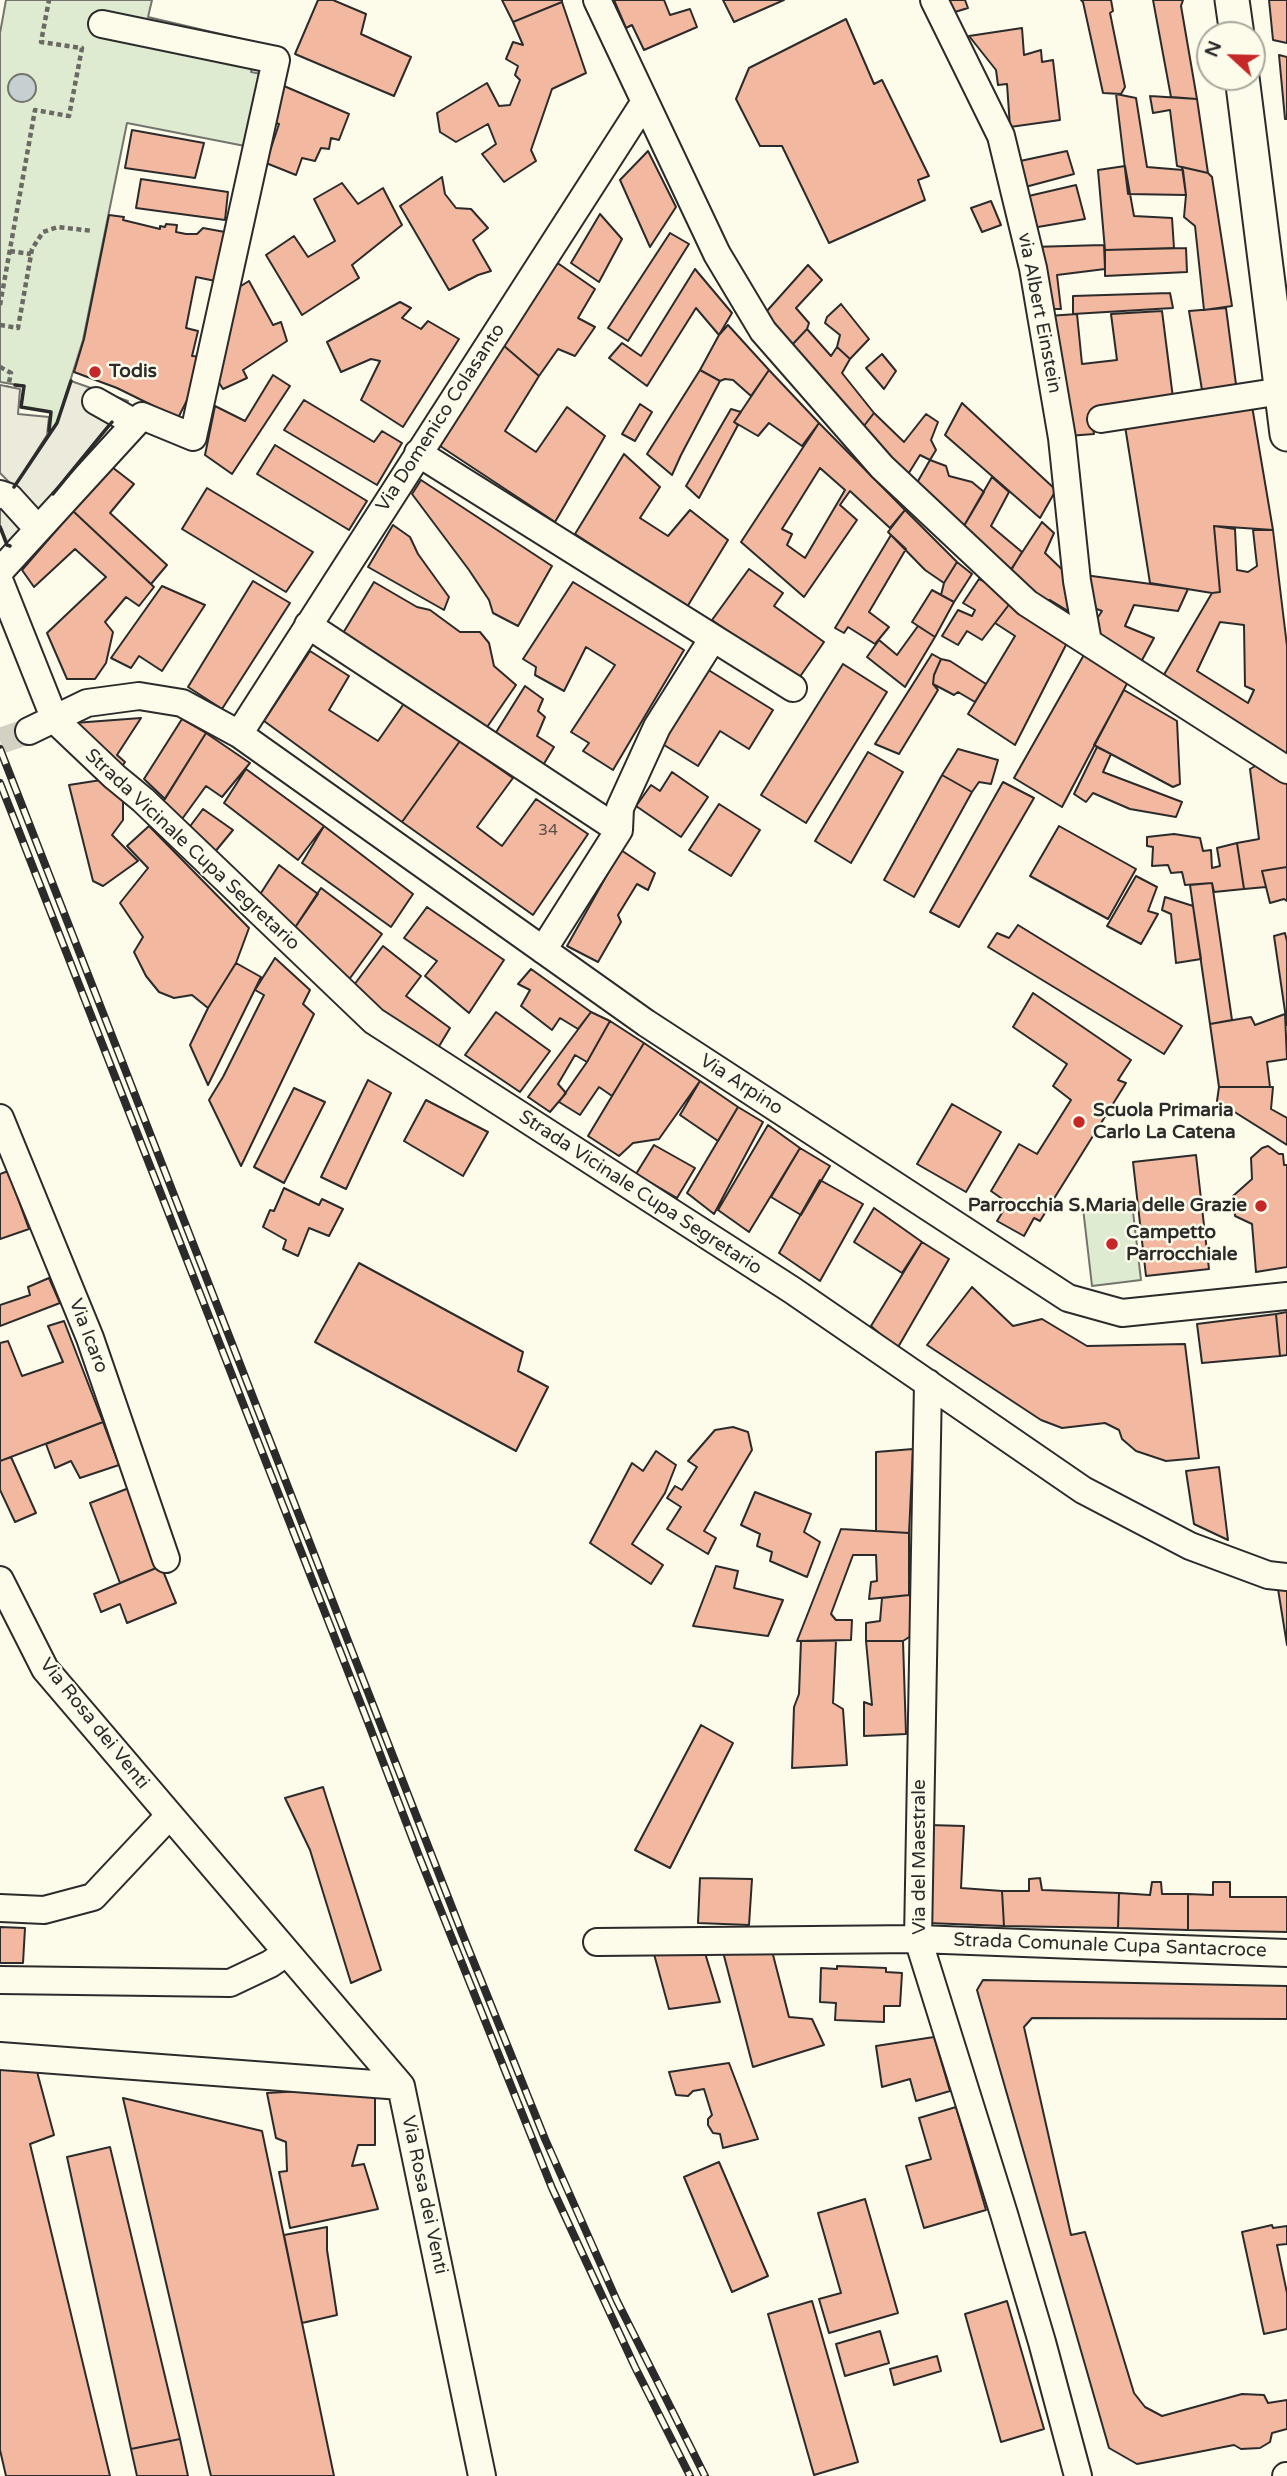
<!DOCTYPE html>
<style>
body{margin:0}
#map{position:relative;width:1287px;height:2476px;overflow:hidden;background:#fdfbea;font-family:"Varela Round",sans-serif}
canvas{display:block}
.north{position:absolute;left:1196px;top:21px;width:70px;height:70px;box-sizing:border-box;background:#fdfbea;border:2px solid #a9a89e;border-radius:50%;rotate:292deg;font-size:19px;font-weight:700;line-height:28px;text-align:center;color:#2b2b2b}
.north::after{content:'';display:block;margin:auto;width:24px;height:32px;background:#c62828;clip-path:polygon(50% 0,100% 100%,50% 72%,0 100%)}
</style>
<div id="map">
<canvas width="1287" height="2476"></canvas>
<div class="north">N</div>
</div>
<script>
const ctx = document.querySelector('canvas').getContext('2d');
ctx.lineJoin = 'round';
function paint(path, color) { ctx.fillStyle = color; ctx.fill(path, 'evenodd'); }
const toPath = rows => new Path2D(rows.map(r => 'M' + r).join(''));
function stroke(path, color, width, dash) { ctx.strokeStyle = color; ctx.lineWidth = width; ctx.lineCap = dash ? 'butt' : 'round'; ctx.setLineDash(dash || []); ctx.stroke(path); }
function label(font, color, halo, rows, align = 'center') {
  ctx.font = font + ' "Varela Round",sans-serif'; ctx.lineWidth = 5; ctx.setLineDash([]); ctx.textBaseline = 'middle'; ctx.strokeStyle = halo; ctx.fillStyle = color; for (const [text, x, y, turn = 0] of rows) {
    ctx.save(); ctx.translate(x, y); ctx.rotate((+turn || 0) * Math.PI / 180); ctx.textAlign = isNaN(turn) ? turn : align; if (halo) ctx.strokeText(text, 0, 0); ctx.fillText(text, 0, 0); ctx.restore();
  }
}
const green = toPath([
 [6,0,152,0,148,17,259,43,251,72,261,74,245,146,127,123,83,340,57,423,49,435,51,412,21,407,24,386,0,382,0,33,6,0],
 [1132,1203,1141,1280,1092,1286,1083,1208,1132,1203]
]);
paint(green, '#deebd1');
stroke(green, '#74746e', 2);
const parking = toPath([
 [71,381,128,401,9,547,0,525,0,509,14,487,0,473,0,385,20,389,18,414,49,417,47,435,26,468,57,423,71,381]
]);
paint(parking, '#eceadb');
stroke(parking, '#74746e', 2);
const water = toPath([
 '8 88a14 14 0 1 1 28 0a14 14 0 1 1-28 0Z'
]);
paint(water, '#c7d0d0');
stroke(water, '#74746e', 2);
const building = toPath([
 [318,0,333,0,366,14,361,34,411,57,394,96,295,54,318,0],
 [502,0,562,0,562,2,513,22,502,0],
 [614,0,664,0,670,15,690,9,697,27,644,50,632,25,626,28,614,0],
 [723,0,784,0,734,22,723,0],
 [938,0,965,0,968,8,945,15,938,0],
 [1081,0,1111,0,1113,11,1110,13,1125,87,1121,94,1103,93,1083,2,1081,0],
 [1153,0,1183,0,1181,6,1197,99,1171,97,1153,0],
 [1269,0,1287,0,1287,43,1273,40,1269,0],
 [562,2,586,73,552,89,531,150,536,161,504,182,482,154,496,144,488,124,456,142,440,132,437,113,487,83,499,106,510,105,520,80,515,75,518,66,506,59,513,42,523,45,513,22,562,2],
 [846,19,874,84,882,80,929,176,918,180,925,200,829,243,782,146,760,146,736,99,749,68,846,19],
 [1022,28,1024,55,1041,50,1042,62,1053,60,1060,120,1010,127,1007,84,998,85,996,70,969,36,1022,28],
 [1279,55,1287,57,1287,119,1285,119,1279,55],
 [284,86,349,114,339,140,331,138,329,149,321,148,315,161,302,158,296,175,266,163,279,124,268,120,284,86],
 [1116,94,1136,98,1147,167,1183,170,1186,195,1128,194,1116,94],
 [1150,96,1197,99,1208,173,1177,166,1170,110,1153,113,1150,96],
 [132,130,204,143,195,178,125,168,132,130],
 [648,151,676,207,650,247,620,180,648,151],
 [1067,151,1074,174,1014,190,1006,164,1067,151],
 [1125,166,1134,216,1172,218,1174,248,1105,250,1098,170,1125,166],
 [1182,167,1208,173,1212,177,1232,306,1204,310,1195,226,1184,217,1186,195,1182,167],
 [442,177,445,194,456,208,471,209,488,228,473,240,491,271,478,275,449,290,400,206,442,177],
 [141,179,228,192,225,220,136,208,141,179],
 [342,183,358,204,383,188,402,225,352,265,359,278,302,315,266,255,294,236,308,257,335,241,314,199,342,183],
 [1076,185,1085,219,1026,229,1020,198,1076,185],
 [991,201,1001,225,982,232,971,208,991,201],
 [600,214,622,239,599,282,571,263,600,214],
 [109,215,124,217,123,220,160,229,160,226,165,227,166,224,177,225,176,232,186,234,197,234,203,228,225,232,225,283,196,277,186,328,198,331,192,356,209,357,178,418,117,388,74,372,84,339,109,215],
 [670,233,689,244,628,341,608,328,670,233],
 [1104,245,1105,269,1057,275,1061,309,1038,309,1031,247,1104,245],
 [1186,248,1187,272,1105,276,1105,250,1186,248],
 [553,263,559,264,595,289,578,318,595,327,575,356,558,349,539,376,503,345,553,263],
 [808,265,822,280,796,308,809,323,807,329,791,346,766,312,808,265],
 [695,269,732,313,719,335,696,308,647,386,609,358,622,343,641,356,695,269],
 [249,281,273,325,281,322,287,341,243,370,247,378,223,389,212,372,221,340,231,329,226,320,231,292,249,281],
 [1170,293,1173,308,1073,314,1073,296,1170,293],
 [400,302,411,308,402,318,421,329,428,321,459,339,403,427,361,400,380,361,371,359,341,372,327,342,400,302],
 [841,304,869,339,850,359,837,347,840,335,825,323,827,317,841,304],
 [1226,308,1237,392,1203,396,1189,311,1226,308],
 [1162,311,1173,398,1090,412,1094,434,1068,436,1048,316,1077,314,1082,364,1117,360,1111,314,1162,311],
 [728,325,769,370,751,396,733,380,725,379,720,381,700,370,719,335,728,325],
 [807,329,831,356,837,347,850,359,842,373,874,413,860,431,791,346,807,329],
 [503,345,539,376,505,431,536,452,567,407,605,436,555,522,440,446,503,345],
 [882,354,896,371,884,389,866,368,882,354],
 [700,370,720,381,681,455,672,475,647,454,700,370],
 [769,370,819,423,802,446,769,423,758,436,734,422,769,370],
 [273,375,290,386,232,474,205,455,215,406,245,421,273,375],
 [304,400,374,442,382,431,402,443,377,485,284,430,304,400],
 [962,403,1056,490,1040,518,945,435,962,403],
 [640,404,652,412,635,441,622,434,640,404],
 [1252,406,1273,530,1214,526,1220,592,1212,593,1150,583,1125,426,1252,406],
 [731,409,741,412,734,422,738,425,699,498,686,486,731,409],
 [874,413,904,442,926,414,938,422,931,440,936,450,930,460,920,455,907,476,860,431,874,413],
 [819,423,905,510,890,528,850,491,840,505,857,520,804,597,741,542,819,423],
 [820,468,845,490,805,558,787,545,792,534,782,529,820,468],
 [275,445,367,501,349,530,257,474,275,445],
 [624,454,660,487,640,518,668,536,690,510,728,540,687,607,575,534,624,454],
 [930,460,946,466,949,476,972,482,984,492,961,531,914,488,930,460],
 [112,467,134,484,110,513,167,565,151,584,73,511,112,467],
 [992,477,1009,492,991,526,1022,552,1010,572,961,531,992,477],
 [421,480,552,566,518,626,493,613,489,600,469,570,412,494,421,480],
 [207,488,313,552,286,592,182,529,207,488],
 [905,510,957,562,944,583,925,570,888,532,905,510],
 [73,511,154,587,139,606,126,597,105,622,113,632,106,663,95,679,67,679,47,633,106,577,75,549,34,587,22,570,73,511],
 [1042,522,1054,533,1045,553,1072,579,1073,614,1050,600,1045,600,1008,574,1042,522],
 [393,525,410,537,418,554,449,597,444,610,368,567,393,525],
 [1214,526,1235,529,1237,570,1248,572,1257,566,1253,530,1273,530,1287,646,1287,757,1162,678,1212,593,1220,592,1214,526],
 [1220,622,1244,625,1245,686,1254,690,1248,703,1197,671,1220,622],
 [891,535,906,549,869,612,889,627,875,644,848,627,844,633,835,628,891,535],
 [957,562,972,574,954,602,941,595,944,583,957,562],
 [749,569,783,593,774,606,824,642,797,681,712,620,749,569],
 [1077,574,1188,589,1178,611,1134,605,1125,626,1154,638,1141,662,1087,634,1102,611,1078,602,1077,574],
 [979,579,993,585,1011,602,982,640,967,631,958,645,942,636,958,610,972,616,975,610,963,603,979,579],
 [253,581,290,603,222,709,188,687,253,581],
 [374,582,417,607,430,610,460,632,480,632,489,643,494,666,516,685,483,733,337,643,374,582],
 [573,582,684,650,613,770,583,751,589,743,571,732,615,665,586,647,564,691,535,675,536,667,523,659,573,582],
 [162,586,205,605,162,671,139,656,131,668,111,658,162,586],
 [932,590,954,602,935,637,912,622,932,590],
 [1011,602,1069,639,1015,745,968,714,1015,636,995,623,1011,602],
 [918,626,935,637,905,687,867,657,879,640,897,655,918,626],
 [310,651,349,676,329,710,378,741,405,702,460,741,402,822,264,721,310,651],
 [1085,653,1130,678,1062,807,1014,778,1085,653],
 [932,654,941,659,934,675,933,684,938,690,899,754,875,744,932,654],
 [941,659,950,661,986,684,975,702,958,692,954,695,933,684,934,675,941,659],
 [843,664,887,692,806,823,761,795,843,664],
 [702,666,773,710,749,749,720,731,698,766,656,740,702,666],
 [525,686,543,699,538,711,545,717,537,736,554,747,542,767,495,734,525,686],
 [1124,690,1177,721,1180,784,1173,787,1094,745,1124,690],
 [141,718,117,755,125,762,115,777,74,723,141,718],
 [182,719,206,733,165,799,144,779,182,719],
 [206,733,250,763,222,797,206,786,177,826,159,808,206,733],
 [460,741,513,778,477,827,502,846,536,799,588,834,533,915,402,822,460,741],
 [1097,747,1111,754,1103,772,1182,802,1176,817,1130,809,1093,793,1086,802,1074,794,1097,747],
 [958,749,998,760,991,784,979,782,972,792,942,775,958,749],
 [868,752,903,772,851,863,815,841,868,752],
 [1257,765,1287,783,1287,867,1262,871,1266,887,1244,889,1237,843,1259,839,1250,769,1257,765],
 [246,769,324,826,298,860,224,803,246,769],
 [672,772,708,797,681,837,636,806,651,785,660,791,672,772],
 [942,775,972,792,914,897,884,880,942,775],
 [101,780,123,796,123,820,112,835,138,861,103,886,93,881,69,785,101,780],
 [1003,782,1034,798,959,927,930,912,1003,782],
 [719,804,760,830,731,876,689,850,719,804],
 [203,809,233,830,214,853,188,829,203,809],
 [149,826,249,928,236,963,208,1008,192,995,174,998,159,992,146,976,134,952,143,937,120,903,148,868,127,846,149,826],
 [324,826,413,894,391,927,302,863,324,826],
 [1059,826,1136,869,1108,919,1030,876,1059,826],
 [1174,834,1200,838,1203,851,1211,850,1212,868,1220,866,1217,848,1237,843,1244,889,1214,892,1212,883,1185,885,1182,872,1171,873,1168,865,1152,866,1153,847,1147,846,1147,837,1174,834],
 [621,850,655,873,648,890,637,884,618,915,621,922,598,962,567,946,621,850],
 [279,865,318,894,294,929,259,896,279,865],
 [1287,867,1287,901,1284,899,1270,903,1262,871,1287,867],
 [1136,876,1157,887,1148,911,1158,914,1141,944,1107,926,1136,876],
 [1212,883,1232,1020,1210,1024,1190,885,1212,883],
 [321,888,382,934,348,981,294,929,321,888],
 [1165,897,1193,906,1201,959,1176,963,1171,914,1162,910,1165,897],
 [427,907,504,960,469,1013,425,976,437,961,404,938,427,907],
 [1018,925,1182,1026,1164,1054,988,947,997,933,1009,938,1018,925],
 [1285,933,1287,941,1287,1025,1274,936,1285,933],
 [383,946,421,976,406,996,450,1028,438,1048,376,1008,354,985,383,946],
 [275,958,310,990,303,1004,314,1014,241,1166,209,1100,223,1077,264,995,255,990,275,958],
 [236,963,261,977,208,1085,190,1045,208,1008,236,963],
 [531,969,591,1012,578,1029,560,1018,552,1030,521,1006,530,990,518,984,531,969],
 [1033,993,1131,1060,1118,1080,1126,1083,1040,1221,1034,1218,1024,1236,997,1221,1008,1203,991,1191,1019,1144,1037,1154,1071,1100,1053,1086,1067,1064,1013,1027,1033,993],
 [496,1012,550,1051,520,1092,465,1055,496,1012],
 [591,1012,610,1021,587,1062,575,1055,558,1084,566,1093,550,1112,528,1097,591,1012],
 [1285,1014,1287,1059,1267,1062,1270,1087,1219,1087,1210,1024,1251,1017,1255,1025,1285,1014],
 [610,1021,644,1043,612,1096,599,1087,580,1115,559,1102,587,1062,610,1021],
 [644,1043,700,1081,659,1139,633,1143,619,1156,588,1136,644,1043],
 [368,1080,391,1093,346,1189,321,1177,368,1080],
 [700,1081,738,1107,718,1141,680,1115,700,1081],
 [1219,1087,1273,1087,1271,1109,1287,1118,1287,1145,1217,1101,1219,1087],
 [294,1088,325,1102,284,1183,254,1167,294,1088],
 [426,1100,488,1132,463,1176,404,1141,426,1100],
 [952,1104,1001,1132,966,1192,917,1164,952,1104],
 [738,1107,763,1122,714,1214,687,1193,738,1107],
 [768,1125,800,1148,749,1232,718,1210,768,1125],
 [654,1145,695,1168,677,1198,636,1174,654,1145],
 [1268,1146,1279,1154,1283,1154,1284,1165,1287,1165,1287,1267,1256,1272,1252,1224,1235,1216,1233,1196,1252,1179,1251,1158,1262,1148,1268,1146],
 [800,1148,830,1166,801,1215,771,1197,800,1148],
 [1196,1155,1209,1269,1146,1276,1133,1162,1196,1155],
 [8,1171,29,1229,0,1239,0,1174,8,1171],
 [820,1180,863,1204,820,1281,779,1253,820,1180],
 [284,1188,319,1205,322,1199,343,1209,329,1236,309,1228,298,1256,283,1249,286,1240,263,1227,270,1210,274,1211,284,1188],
 [874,1208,922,1242,902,1273,854,1242,874,1208],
 [922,1242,949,1259,897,1349,871,1326,922,1242],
 [359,1263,523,1352,518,1371,548,1387,516,1451,315,1342,359,1263],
 [49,1278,60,1303,0,1326,0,1305,30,1295,28,1287,49,1278],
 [972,1287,1013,1326,1042,1319,1087,1346,1185,1344,1199,1458,1166,1461,1136,1451,1122,1439,1119,1430,1105,1423,1062,1428,1041,1420,927,1345,972,1287],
 [1287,1312,1287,1355,1280,1356,1276,1314,1287,1312],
 [1276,1314,1280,1356,1202,1363,1197,1324,1276,1314],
 [64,1321,103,1422,0,1461,0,1343,8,1341,22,1376,63,1362,48,1326,64,1321],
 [103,1422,119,1465,80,1478,71,1461,55,1468,46,1444,103,1422],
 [733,1427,748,1432,752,1450,704,1531,716,1538,708,1554,667,1529,681,1507,667,1498,675,1486,682,1490,697,1467,688,1461,715,1430,733,1427],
 [913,1449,909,1533,876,1531,876,1452,913,1449],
 [656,1451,676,1465,665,1493,632,1544,663,1565,651,1584,590,1543,632,1463,643,1471,656,1451],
 [11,1457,36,1513,15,1522,0,1490,0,1461,11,1457],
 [1219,1467,1228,1540,1194,1524,1186,1471,1219,1467],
 [129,1488,161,1566,120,1583,90,1503,129,1488],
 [755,1492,811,1514,804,1532,820,1542,807,1577,770,1561,772,1552,757,1546,760,1534,741,1525,755,1492],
 [841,1529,909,1533,909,1595,869,1599,871,1582,877,1581,876,1555,853,1555,831,1614,836,1620,852,1620,851,1640,797,1641,841,1529],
 [161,1566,176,1603,127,1623,120,1604,101,1612,94,1594,161,1566],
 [716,1566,738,1571,734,1588,783,1600,768,1636,693,1626,716,1566],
 [1278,1589,1287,1589,1287,1645,1278,1589],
 [909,1595,915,1601,914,1634,903,1641,866,1641,866,1623,880,1621,882,1598,909,1595],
 [801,1641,836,1641,833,1703,843,1709,847,1765,792,1768,794,1707,799,1694,801,1641],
 [866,1641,903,1641,906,1734,864,1736,864,1702,872,1705,866,1641],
 [701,1725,733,1743,670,1868,635,1850,701,1725],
 [323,1787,381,1970,351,1983,310,1850,285,1798,323,1787],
 [929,1825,964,1826,961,1888,1002,1891,1004,1926,928,1923,929,1825],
 [700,1878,752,1879,749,1925,698,1923,700,1878],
 [1040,1878,1042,1890,1119,1893,1118,1928,1004,1926,1002,1891,1029,1891,1029,1879,1040,1878],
 [1152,1882,1161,1882,1162,1894,1188,1894,1188,1930,1118,1928,1119,1893,1150,1895,1152,1882],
 [1213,1882,1230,1882,1230,1897,1287,1897,1287,1932,1188,1930,1188,1894,1213,1895,1213,1882],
 [0,1927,25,1928,23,1963,0,1963,0,1927],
 [771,1947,789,2017,812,2019,824,2045,753,2067,723,1952,771,1947],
 [705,1953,720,2002,669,2009,654,1954,705,1953],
 [837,1966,886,1968,886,1972,902,1973,900,2006,884,2006,884,2022,835,2020,836,2003,820,2002,821,1968,837,1969,837,1966],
 [983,1980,1287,1986,1287,2019,1032,2018,1024,2027,1071,2235,1085,2232,1134,2393,1145,2407,1162,2416,1242,2394,1264,2395,1268,2403,1287,2400,1287,2429,1272,2433,1270,2442,1260,2448,1241,2449,1234,2445,1137,2464,1109,2448,977,1990,983,1980],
 [934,2037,950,2091,916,2101,910,2079,882,2087,876,2046,934,2037],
 [729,2063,758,2139,723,2148,720,2134,713,2133,708,2125,708,2119,712,2115,704,2089,693,2091,688,2096,676,2095,669,2072,729,2063],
 [0,2067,36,2068,54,2135,30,2144,110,2476,6,2476,0,2450,0,2067],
 [302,2091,375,2097,375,2145,358,2145,352,2166,364,2164,378,2209,290,2228,279,2172,287,2171,286,2142,276,2138,267,2093,302,2091],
 [123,2098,262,2131,334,2476,211,2476,123,2098],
 [956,2107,986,2210,924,2228,906,2166,931,2159,919,2118,956,2107],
 [110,2147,180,2439,131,2449,67,2157,110,2147],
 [719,2162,768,2276,732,2292,684,2177,719,2162],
 [865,2199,898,2313,829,2333,819,2299,841,2293,818,2213,865,2199],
 [1272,2225,1273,2228,1287,2226,1287,2244,1277,2245,1287,2293,1287,2329,1264,2334,1242,2232,1272,2225],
 [327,2227,327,2250,337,2315,302,2323,284,2235,327,2227],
 [812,2301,858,2462,814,2475,768,2314,812,2301],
 [1007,2301,1044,2429,1001,2442,965,2314,1007,2301],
 [880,2331,889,2363,845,2376,836,2344,880,2331],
 [937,2356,941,2371,894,2385,890,2369,937,2356],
 [180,2439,188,2476,137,2476,131,2449,180,2439]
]);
paint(building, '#f2b8a0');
stroke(building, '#2b2b2b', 2);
stroke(toPath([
 [0,741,29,731]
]), '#d3d1c4', 26, [26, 13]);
const minor = toPath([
 [597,0,717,254,763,331,882,467,1027,603,1287,770],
 [934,0,1001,136,1033,268,1062,438,1077,581,1088,642],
 [96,401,135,423],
 [1101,419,1282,391],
 [418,453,793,688],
 [0,494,9,497,38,529],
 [0,571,142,416,193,437,276,60,102,24],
 [0,582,55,720,115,777,143,800,374,1021,792,1290,1083,1490,1190,1546,1268,1575,1287,1577],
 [308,625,619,830],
 [29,731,87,703,139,696,182,703,239,734,646,1023,1068,1298,1122,1313,1287,1296],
 [239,734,644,103],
 [543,950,619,830,620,808,657,727,713,638],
 [0,1118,90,1338,166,1559],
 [928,1383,918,1939,1004,2214,1042,2342,1078,2476],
 [0,1580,45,1669,401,2086,482,2476],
 [0,1908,44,1910,93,1897,169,1816],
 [597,1942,918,1939,1287,1953],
 [0,1980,230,1983,270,1964,286,1953],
 [0,2056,401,2086],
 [1286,2476,1287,2476]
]);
const major = toPath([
 [1232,0,1237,35],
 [1242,77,1287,434]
]);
stroke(minor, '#2b2b2b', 30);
stroke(major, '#2b2b2b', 37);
stroke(toPath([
 [10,251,31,254],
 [0,305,35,110,69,116,82,48,41,42,49,0],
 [0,325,18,328,32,249,43,232,58,227,93,231],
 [0,367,11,373,8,387]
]), '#6a6964', 4.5, [5, 3.5]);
stroke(minor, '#fdfbea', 26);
stroke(major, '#fdfbea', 33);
const rail = toPath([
 [0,749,462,1933,545,2139,617,2301,705,2476],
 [0,783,369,1725,419,1856,552,2188,635,2367,690,2476]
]);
stroke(rail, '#2b2b2b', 8);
stroke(rail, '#fdfbea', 5, [16]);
stroke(toPath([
 [15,385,24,386,21,407,51,412,49,431],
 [14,487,57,423,71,381],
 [53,494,112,422],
 [0,527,7,545,10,546]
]), '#2b2b2b', 3.5);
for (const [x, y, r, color] of [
 [95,372,7,"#c62828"],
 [1079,1122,7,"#c62828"],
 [1261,1206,7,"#c62828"],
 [1112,1244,7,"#c62828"]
]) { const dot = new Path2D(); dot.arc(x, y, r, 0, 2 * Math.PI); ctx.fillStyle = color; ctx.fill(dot); stroke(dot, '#fdfbea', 2.5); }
label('16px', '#5d4e48', null, [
 ["34",548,831]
]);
label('19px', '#2b2b2b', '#fdfbea', [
 ["via Albert Einstein",1039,313,79],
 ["Via Domenico Colasanto",441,418,-57],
 ["Strada Vicinale Cupa Segretario",192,850,43],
 ["Via Arpino",741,1085,33],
 ["Strada Vicinale Cupa Segretario",640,1193,33],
 ["Via Icaro",88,1336,69],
 ["Via Rosa dei Venti",94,1724,51],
 ["Via del Maestrale",920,1857,-90],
 ["Strada Comunale Cupa Santacroce",1110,1946,2],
 ["Via Rosa dei Venti",424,2195,78]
]);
label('bold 19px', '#2b2b2b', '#fdfbea', [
 ["Todis",109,372],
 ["Scuola Primaria",1093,1111],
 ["Carlo La Catena",1093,1133],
 ["Parrocchia S.Maria delle Grazie",1247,1206,"right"],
 ["Campetto",1126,1233],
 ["Parrocchiale",1126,1255]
], 'left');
</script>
